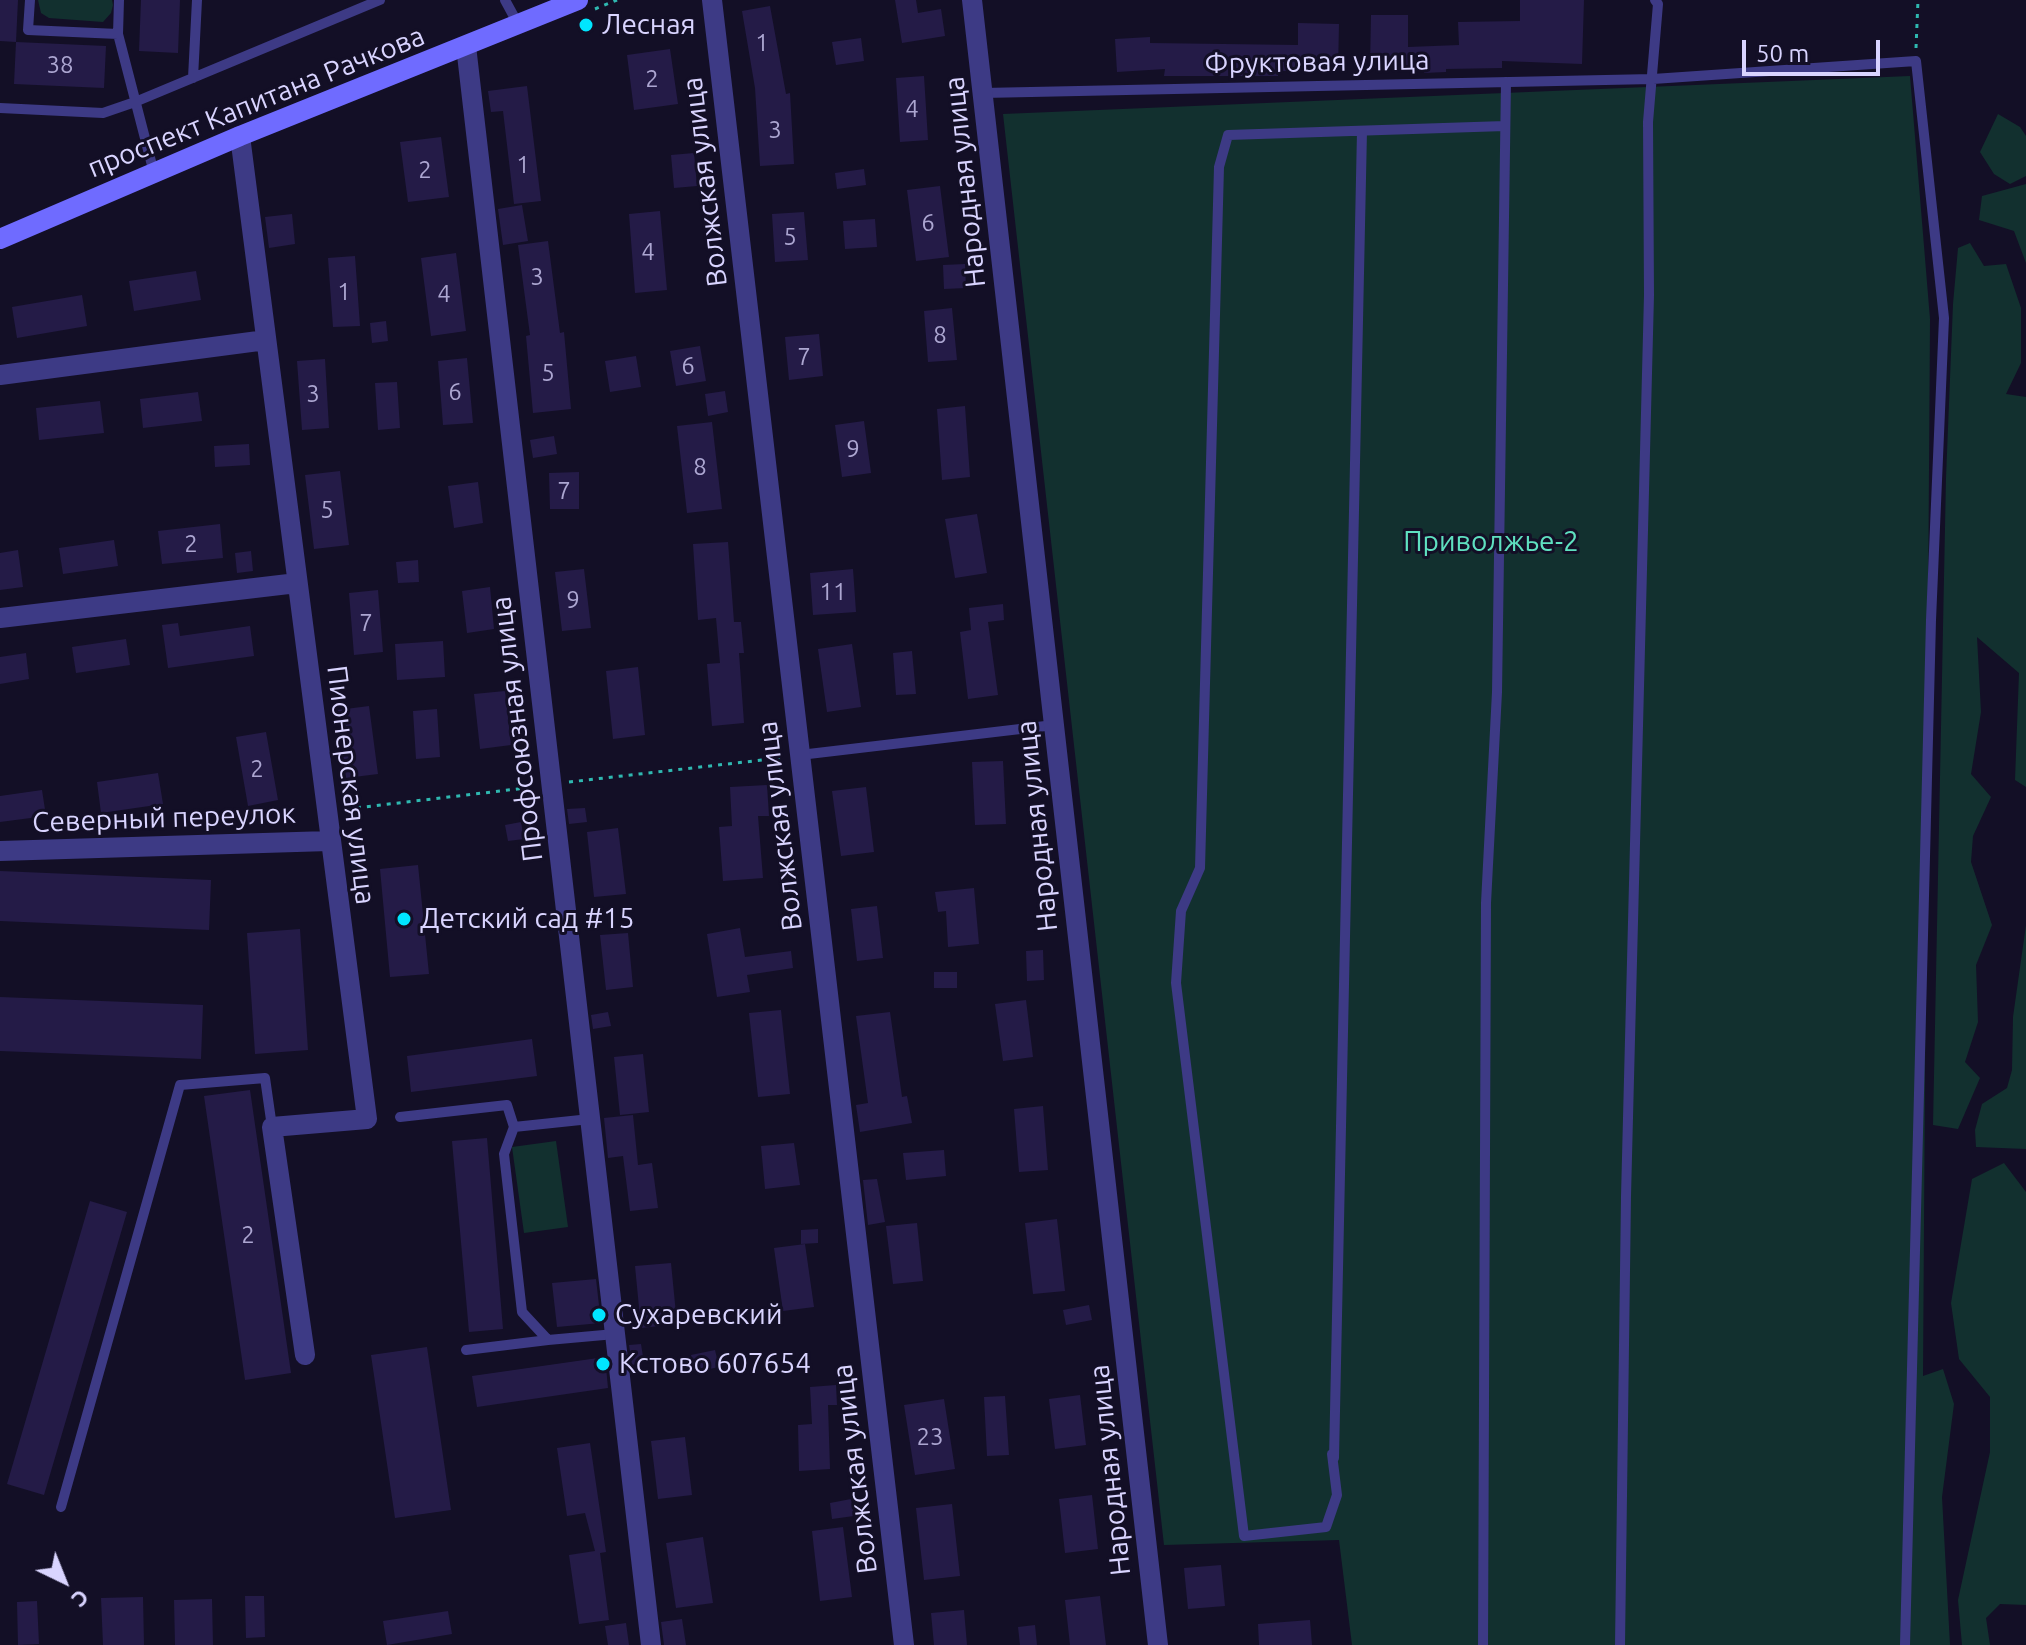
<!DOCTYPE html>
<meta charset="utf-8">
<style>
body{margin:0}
#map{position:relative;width:2026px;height:1645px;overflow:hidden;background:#130f26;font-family:Ubuntu,sans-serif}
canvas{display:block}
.north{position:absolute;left:24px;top:1541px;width:80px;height:80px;-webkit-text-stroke:6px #130f26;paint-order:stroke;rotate:137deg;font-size:22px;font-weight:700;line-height:32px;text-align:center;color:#d9d4ff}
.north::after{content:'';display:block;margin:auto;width:28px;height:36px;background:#d9d4ff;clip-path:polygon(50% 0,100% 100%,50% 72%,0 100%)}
.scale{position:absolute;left:1742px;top:40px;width:138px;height:36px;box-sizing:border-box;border:4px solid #d9d4ff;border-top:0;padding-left:10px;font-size:24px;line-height:28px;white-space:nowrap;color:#d9d4ff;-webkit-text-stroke:6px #130f26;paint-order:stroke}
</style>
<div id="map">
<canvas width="2026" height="1645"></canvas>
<div class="north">С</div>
<div class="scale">50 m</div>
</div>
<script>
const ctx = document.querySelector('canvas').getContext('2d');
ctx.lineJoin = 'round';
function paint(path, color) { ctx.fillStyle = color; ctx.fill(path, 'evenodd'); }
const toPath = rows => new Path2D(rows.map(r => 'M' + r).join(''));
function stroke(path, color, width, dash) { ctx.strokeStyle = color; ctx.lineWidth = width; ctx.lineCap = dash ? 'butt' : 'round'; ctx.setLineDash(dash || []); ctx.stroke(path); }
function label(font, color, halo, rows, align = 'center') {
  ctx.font = font + ' Ubuntu,sans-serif'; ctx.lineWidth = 6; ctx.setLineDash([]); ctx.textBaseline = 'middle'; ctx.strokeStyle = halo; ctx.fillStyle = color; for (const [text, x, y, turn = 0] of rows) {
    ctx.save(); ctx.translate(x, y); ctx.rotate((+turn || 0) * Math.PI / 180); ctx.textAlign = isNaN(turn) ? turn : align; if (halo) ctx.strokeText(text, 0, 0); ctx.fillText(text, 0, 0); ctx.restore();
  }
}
paint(toPath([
 [38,0,112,0,113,5,111,13,103,22,49,18,41,13],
 [1910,76,1930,319,1923,1376,1943,1369,1954,1404,1942,1497,1950,1645,1352,1645,1339,1540,1164,1545,1003,114],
 [1998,114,2020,127,2026,136,2026,176,2010,184,1994,174,1980,152],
 [2026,184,2026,263,2014,231,1979,220,1982,196],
 [1970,243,1984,266,2006,264,2021,308,2021,363,2006,394,2026,397,2026,787,2015,780,2019,673,1977,637,1981,712,1971,774,1991,797,1973,836,1971,862,1992,925,1976,965,1978,1022,1965,1062,1980,1078,1958,1129,1933,1125,1946,478,1953,304,1958,248],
 [2026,925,2026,1149,1976,1147,1975,1130,1982,1104,2007,1088,2012,1070,2013,1017],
 [556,1141,568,1227,524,1233,512,1147],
 [2004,1163,2026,1192,2026,1605,2000,1604,1986,1618,1990,1645,1962,1645,1958,1600,1990,1452,1990,1397,1959,1359,1951,1303,1972,1179]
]), '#12302f');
paint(toPath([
 [0,0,18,0,16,42,0,41],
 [141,0,180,0,178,53,139,51],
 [895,0,916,0,918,13,941,9,945,36,902,43],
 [1520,0,1584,0,1582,64,1502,61,1502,68,1446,69,1446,72,1424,73,1424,68,1370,68,1371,15,1408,15,1408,47,1459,45,1458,22,1520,21],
 [770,6,786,94,790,93,794,164,760,166,755,88,742,11],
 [1298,23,1339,24,1338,71,1278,71,1278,76,1164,76,1165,69,1117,72,1115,39,1150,37,1150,43,1298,45],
 [861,38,864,61,836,65,832,42],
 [16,42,106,46,104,88,14,84],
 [670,49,678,104,634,110,627,55],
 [924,76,928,140,900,142,896,78],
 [527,86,541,201,514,204,503,111,491,112,488,91],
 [441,137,449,197,408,202,400,142],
 [694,153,697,186,674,188,671,155],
 [864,169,866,185,837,189,835,173],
 [940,186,949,257,916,261,907,190],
 [522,205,528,241,503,245,498,209],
 [660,211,667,290,635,293,629,214],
 [804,212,808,260,775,262,772,214],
 [292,214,295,244,269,248,265,217],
 [875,219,877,247,845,249,843,221],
 [548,241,560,333,564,332,571,409,533,413,526,336,530,335,518,245],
 [456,253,466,331,431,336,421,258],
 [355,256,360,326,333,327,328,258],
 [965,264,966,288,944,289,943,265],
 [196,271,201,300,134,311,129,281],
 [82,295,87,326,17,338,12,307],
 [952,308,957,360,928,362,924,311],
 [386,321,388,341,372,343,370,323],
 [819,334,823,376,789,380,785,337],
 [700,346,706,381,676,386,670,351],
 [636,356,641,387,610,392,605,361],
 [467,358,473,423,443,425,438,361],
 [325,359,329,428,302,430,297,361],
 [397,382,400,428,378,430,375,383],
 [725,391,728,412,708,416,705,394],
 [198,392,202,421,143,428,140,399],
 [100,401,104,433,39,440,36,408],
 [965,406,970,477,942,480,937,409],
 [864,421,871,473,842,477,835,425],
 [712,422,722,509,687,513,677,426],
 [554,436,557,454,533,458,530,440],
 [249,444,250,465,215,467,214,446],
 [340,471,349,545,314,549,305,475],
 [579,472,579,509,550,509,549,473],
 [478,482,483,523,454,528,448,486],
 [977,514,987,573,955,578,945,519],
 [220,524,223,558,162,564,158,531],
 [114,540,118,566,63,574,59,548],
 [728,542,734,622,741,622,744,653,739,653,744,723,712,726,707,664,720,663,716,618,698,620,693,544],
 [18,550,23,587,0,590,0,553],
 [251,551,253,571,237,573,235,553],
 [418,560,419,582,398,583,396,562],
 [584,569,591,628,562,631,555,572],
 [853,569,856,612,813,615,810,573],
 [490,587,494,629,467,633,462,591],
 [378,590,383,652,354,655,349,593],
 [1003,604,1004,620,988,622,998,695,968,699,960,632,971,630,969,608],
 [178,623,180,636,250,626,254,656,168,668,162,625],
 [126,639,130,665,76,673,72,647],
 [443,641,445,677,397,680,395,644],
 [852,644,861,707,827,712,818,649],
 [912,651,916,694,896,695,893,653],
 [26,653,29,679,0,684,0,657],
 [638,667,645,735,613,739,606,671],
 [505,691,511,745,480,749,474,694],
 [369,706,378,774,346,778,338,710],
 [437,709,440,757,416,759,413,711],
 [266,732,278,800,248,806,236,737],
 [1003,761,1006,824,975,825,972,762],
 [158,773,163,804,101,813,97,782],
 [767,785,769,816,758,816,763,878,723,881,719,827,732,826,730,787],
 [866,787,874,852,841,856,832,791],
 [42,790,46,816,0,822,0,796],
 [585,808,587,822,569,824,567,809],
 [521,822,524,839,508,841,505,825],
 [618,828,626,894,594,897,587,832],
 [418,865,429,974,390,977,380,869],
 [0,871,211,880,209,930,0,921],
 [974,888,979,944,948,947,946,911,938,912,935,892],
 [877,906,883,958,857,961,851,909],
 [740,928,745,957,791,951,793,968,747,975,750,992,717,997,707,934],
 [300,929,308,1050,255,1054,247,933],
 [628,933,633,987,606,990,600,935],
 [1043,950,1044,980,1027,981,1026,951],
 [934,972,957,972,957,988,934,988],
 [0,997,203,1005,201,1059,0,1051],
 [1026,1000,1033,1057,1003,1061,995,1004],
 [781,1010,790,1094,758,1097,749,1013],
 [608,1012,611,1026,593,1029,591,1015],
 [890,1012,902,1097,907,1096,912,1123,860,1132,856,1105,868,1103,856,1016],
 [532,1039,537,1076,411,1092,407,1056],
 [643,1054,649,1112,620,1115,614,1057],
 [250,1090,291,1373,245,1380,204,1096],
 [1043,1106,1048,1170,1019,1172,1014,1109],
 [633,1115,638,1165,652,1163,658,1208,630,1211,623,1156,608,1158,604,1118],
 [487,1138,503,1329,469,1332,452,1141],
 [794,1143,800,1185,765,1189,761,1146],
 [944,1150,946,1176,906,1180,903,1153],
 [877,1179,885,1222,868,1225,863,1180],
 [90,1201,127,1212,44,1495,7,1484],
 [1057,1219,1065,1291,1033,1294,1025,1223],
 [917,1223,923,1281,893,1284,886,1226],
 [818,1229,818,1243,801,1244,801,1230],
 [805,1244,814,1307,783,1311,774,1248],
 [671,1263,677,1324,641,1328,635,1266],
 [596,1279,601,1323,557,1327,552,1283],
 [1089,1305,1092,1320,1066,1325,1063,1310],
 [641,1344,644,1363,632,1365,629,1345],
 [427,1347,451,1510,395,1518,371,1355],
 [715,1350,719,1367,695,1372,691,1355],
 [605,1357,608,1388,477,1407,472,1376],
 [836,1385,837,1405,828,1405,830,1469,799,1471,798,1425,812,1424,810,1387],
 [1080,1395,1086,1445,1055,1449,1049,1399],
 [1005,1396,1009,1455,987,1456,984,1397],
 [944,1399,955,1469,915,1475,904,1405],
 [685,1437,692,1495,658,1499,651,1441],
 [590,1443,606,1552,600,1553,609,1620,579,1624,569,1555,595,1551,585,1513,567,1516,557,1448],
 [1092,1495,1098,1549,1065,1553,1059,1499],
 [851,1499,854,1516,832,1519,830,1503],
 [952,1504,960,1576,924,1580,916,1508],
 [843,1527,852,1597,820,1601,812,1531],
 [703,1537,713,1603,676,1608,666,1543],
 [1221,1565,1225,1606,1188,1609,1184,1568],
 [245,1596,264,1596,265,1637,246,1638],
 [1100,1596,1106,1645,1070,1645,1065,1600],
 [143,1597,144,1645,103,1645,101,1598],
 [212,1599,213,1645,175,1645,174,1600],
 [37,1601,39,1644,18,1645,17,1602],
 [964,1610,967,1645,934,1645,931,1613],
 [448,1611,452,1634,387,1645,383,1621],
 [682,1619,686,1645,664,1645,661,1622],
 [1310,1620,1312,1645,1259,1645,1258,1624],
 [626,1623,629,1645,608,1645,605,1626],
 [1035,1625,1037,1645,1020,1645,1018,1627]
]), '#241b47');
stroke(toPath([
 [595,9,617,0],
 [1916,48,1918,0],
 [569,782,780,758],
 [347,809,534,787]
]), '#2fb8b0', 3, [4, 6]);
stroke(toPath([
 [30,0,28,30,118,34,119,0],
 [505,0,518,24],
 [118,34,154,173],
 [193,78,197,0],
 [983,93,1653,79,1916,61,1944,318,1931,620,1905,1645],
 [0,108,103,113,135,102,380,0],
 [1362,131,1334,1458,1332,1454,1337,1495,1326,1527,1244,1536,1176,983,1181,911,1200,868,1219,167,1228,135,1505,126],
 [800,755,1054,725],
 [400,1117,507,1105,514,1127],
 [590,1119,514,1127,504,1154,522,1312,548,1340,615,1334],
 [466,1350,548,1340],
 [61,1507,180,1085,265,1078,272,1127],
 [1483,1645,1486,903,1497,692,1506,82],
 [1620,1645,1626,1196,1649,295,1648,122,1658,4,1655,0]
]), '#3d3a85', 10);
stroke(toPath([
 [712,0,904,1645],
 [972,0,1158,1645],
 [466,46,651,1645],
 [240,136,367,1119,272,1127,305,1355],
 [0,375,266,340],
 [0,618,297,583],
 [0,851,329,841]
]), '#3d3a85', 20);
stroke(toPath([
 [0,239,240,136,578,0]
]), '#6f6bff', 20);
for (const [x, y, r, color] of [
 [586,25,8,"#00e5ff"],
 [404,919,8,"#00e5ff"],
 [599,1315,8,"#00e5ff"],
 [603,1364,8,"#00e5ff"]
]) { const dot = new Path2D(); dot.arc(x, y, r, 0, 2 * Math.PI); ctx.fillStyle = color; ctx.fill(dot); stroke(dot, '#130f26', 3); }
label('24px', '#aca6d1', null, [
 ["1",762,43],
 ["38",60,65],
 ["2",652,79],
 ["4",912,109],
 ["3",775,130],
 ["1",523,165],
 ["2",425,170],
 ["6",928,223],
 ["5",790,237],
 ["4",648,252],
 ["3",537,277],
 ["1",344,292],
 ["4",444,294],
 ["8",940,335],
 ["7",804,357],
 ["6",688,366],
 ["5",548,373],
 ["6",455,392],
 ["3",313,394],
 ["9",853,449],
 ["8",700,467],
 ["7",564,491],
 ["5",327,510],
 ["2",191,544],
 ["11",833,592],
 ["9",573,600],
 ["7",366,623],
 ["2",257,769],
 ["2",248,1235],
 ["23",930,1437]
]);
label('28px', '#d9d4ff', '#130f26', [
 ["Лесная",602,25],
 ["Детский сад #15",420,919],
 ["Сухаревский",615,1315],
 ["Кстово 607654",619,1364]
], 'left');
label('28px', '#d9d4ff', '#130f26', [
 ["Фруктовая улица",1317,62,-1],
 ["проспект Капитана Рачкова",256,102,-22],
 ["Волжская улица",705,182,-97],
 ["Народная улица",965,182,-96],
 ["Профсоюзная улица",517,729,-97],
 ["Пионерская улица",351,785,83],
 ["Северный переулок",164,818,-2],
 ["Волжская улица",780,826,-97],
 ["Народная улица",1037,826,-96],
 ["Волжская улица",855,1469,-97],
 ["Народная улица",1110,1470,-96]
]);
label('28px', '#5fe0c0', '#130f26', [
 ["Приволжье-2",1491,542]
]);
</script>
